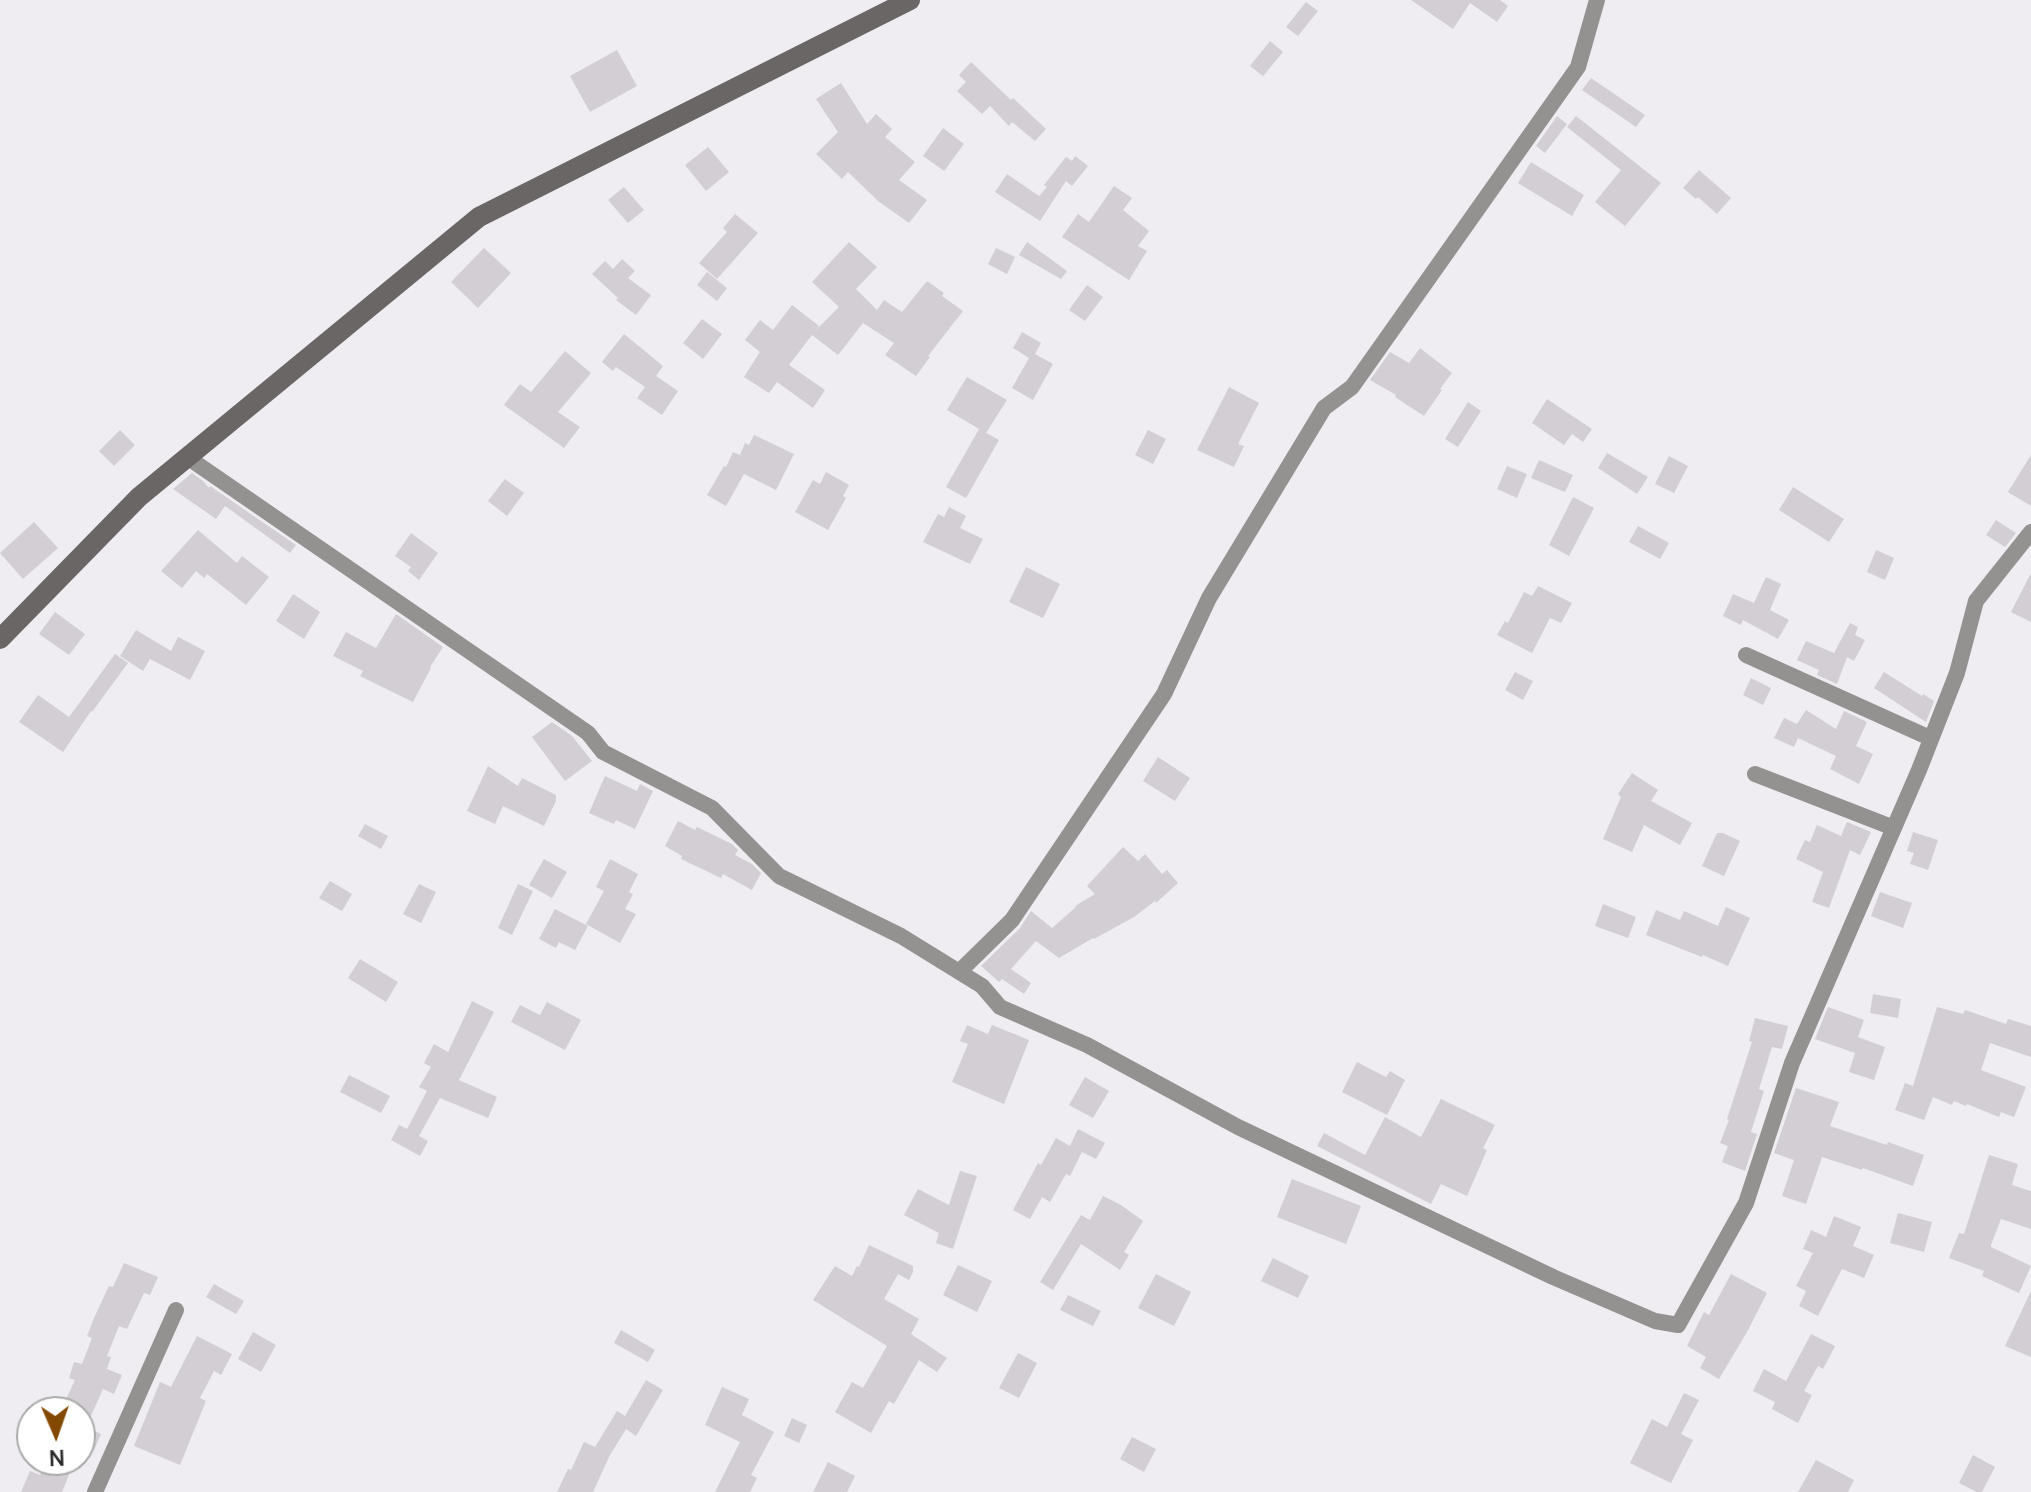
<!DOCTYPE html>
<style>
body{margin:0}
#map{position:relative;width:2031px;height:1492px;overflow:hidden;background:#efedf2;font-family:Manrope,sans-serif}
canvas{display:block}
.north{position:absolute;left:16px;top:1396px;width:80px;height:80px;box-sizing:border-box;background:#fff;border:2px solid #aaaaab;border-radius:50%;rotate:178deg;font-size:22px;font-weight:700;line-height:32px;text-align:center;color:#2b2a2c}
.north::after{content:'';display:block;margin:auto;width:28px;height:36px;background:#844900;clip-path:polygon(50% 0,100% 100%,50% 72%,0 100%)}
</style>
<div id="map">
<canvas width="2031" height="1492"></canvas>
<div class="north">N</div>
</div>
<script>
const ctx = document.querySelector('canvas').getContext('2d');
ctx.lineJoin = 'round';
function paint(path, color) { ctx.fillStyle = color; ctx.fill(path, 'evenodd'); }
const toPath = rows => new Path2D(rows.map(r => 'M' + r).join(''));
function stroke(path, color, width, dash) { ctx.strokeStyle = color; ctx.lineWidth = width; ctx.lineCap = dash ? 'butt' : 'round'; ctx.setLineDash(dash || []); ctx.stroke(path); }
paint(toPath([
 [1411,0,1500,0,1508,6,1497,22,1470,3,1453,29],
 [1306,2,1318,11,1298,36,1286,27],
 [1270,41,1283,52,1263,76,1250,66],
 [617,50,637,86,590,112,570,76],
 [971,62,1011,100,1013,98,1046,129,1035,141,1012,122,1009,126,990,106,982,114,957,91,966,82,959,75],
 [1591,78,1645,115,1636,127,1582,90],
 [841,83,867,124,876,114,892,129,885,137,915,162,899,180,927,200,909,223,878,201,848,172,842,179,816,154,838,132,816,99],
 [1557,116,1567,124,1545,153,1536,146],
 [1576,116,1661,183,1625,226,1595,202,1621,170,1567,127],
 [943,128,964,144,944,171,923,156],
 [708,147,729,172,706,191,685,165],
 [1075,156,1088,166,1072,186,1066,181,1040,221,995,192,1007,174,1039,196,1047,187,1044,185,1066,157,1072,161],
 [1531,162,1584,195,1572,216,1518,183],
 [1699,170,1731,198,1717,214,1698,197,1696,199,1683,188],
 [1114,186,1132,198,1123,210,1149,231,1138,246,1147,251,1129,280,1062,237,1078,214,1089,222],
 [624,187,644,210,628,223,608,200],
 [735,214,758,233,717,279,699,263,727,232,723,228],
 [849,242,877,267,856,289,877,310,884,300,902,312,927,281,944,293,942,296,963,311,928,356,930,357,916,376,885,355,894,343,863,323,838,355,812,335,789,365,825,390,813,408,777,382,769,393,744,377,760,352,745,340,760,320,773,330,792,305,819,326,815,331,839,307,812,282],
 [1027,242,1067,271,1061,279,1019,255],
 [484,248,511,273,478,308,451,282],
 [996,248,1015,257,1007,274,988,264],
 [622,259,635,271,628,278,651,295,636,315,616,300,618,298,592,274,605,261,613,269],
 [707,272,727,288,717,301,697,285],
 [1087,285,1103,297,1085,321,1069,310],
 [702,319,722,334,703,359,683,343],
 [1022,332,1041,343,1035,354,1053,364,1033,400,1012,388,1029,358,1013,348],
 [624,334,663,366,656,376,678,391,662,415,637,398,645,387,616,367,613,371,602,362],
 [1420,348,1452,373,1440,389,1442,390,1424,416,1395,397,1396,395,1370,380,1390,352,1409,363],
 [565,351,591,373,558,412,580,427,564,448,504,405,520,384,531,392],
 [967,377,1007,400,986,433,947,410],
 [1229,387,1259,403,1238,444,1244,446,1234,467,1197,450],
 [1547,399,1592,429,1583,442,1572,434,1564,445,1532,423],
 [1468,402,1481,411,1458,447,1445,439],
 [979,429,999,440,966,498,946,487],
 [120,430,135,445,114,466,99,451],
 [1148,430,1166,439,1153,464,1135,455],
 [754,435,794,454,776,490,744,474,726,506,707,495,724,466,726,467,733,452,740,455,745,443,749,445],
 [1607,453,1648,477,1637,494,1598,468],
 [2031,455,2031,506,2008,492],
 [1669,456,1688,466,1674,493,1655,484],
 [1539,460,1573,475,1565,492,1531,478],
 [1507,466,1527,474,1517,498,1497,489],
 [826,472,849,485,843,496,846,498,828,530,795,512,813,480,820,484],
 [192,473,203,481,209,488,210,486,296,545,290,553,225,506,216,519,173,489],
 [505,479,524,493,507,516,488,501],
 [1793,487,1844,519,1829,542,1779,510],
 [1573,497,1594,508,1569,556,1549,545],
 [949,507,966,516,960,528,983,539,970,564,923,542,938,514,944,517],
 [1996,520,2016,533,2005,547,1986,535],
 [34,522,58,548,23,579,0,553],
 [1638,526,1669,543,1660,559,1629,542],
 [198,530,237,563,242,556,269,577,246,605,207,574,204,578,196,571,182,588,161,571],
 [411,533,438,553,419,580,408,571,411,567,395,556],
 [1876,550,1894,558,1885,580,1867,572],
 [1026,567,1060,584,1043,618,1009,602],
 [2031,573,2031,622,2011,612],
 [1766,577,1781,584,1770,610,1789,620,1778,639,1743,620,1741,625,1723,616,1733,594,1754,603],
 [1538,586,1572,603,1561,623,1550,618,1532,653,1497,635,1505,621,1508,623,1524,592,1532,596],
 [293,594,320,612,304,639,276,621],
 [55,612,85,634,69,655,39,634],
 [396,614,443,647,430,667,431,668,413,702,360,676,363,671,333,656,346,632,376,648],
 [1850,623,1858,627,1855,635,1865,640,1854,661,1847,657,1837,684,1817,675,1819,670,1797,660,1806,641,1834,653],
 [136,630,171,651,178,637,205,651,190,680,150,659,143,671,120,656],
 [115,654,128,663,92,712,91,711,63,752,19,722,38,695,69,717],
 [1515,672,1533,681,1523,700,1505,690],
 [1884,672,1922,696,1923,694,1934,701,1926,722,1874,688],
 [1751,678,1771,688,1763,705,1743,695],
 [1806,710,1836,729,1844,711,1867,722,1856,746,1873,754,1859,784,1830,769,1836,756,1798,738,1794,747,1774,738,1784,718,1797,724],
 [552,722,572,736,592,761,565,781,532,737],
 [1158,757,1190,778,1175,801,1143,781],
 [488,766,518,786,522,778,556,795,556,801,544,826,503,806,495,824,467,811],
 [1632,773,1658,790,1651,801,1692,823,1680,845,1644,825,1632,852,1603,839,1621,797,1618,794],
 [605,776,637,791,640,784,653,791,635,829,616,820,614,824,589,813],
 [678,821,695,830,697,827,732,844,738,850,735,855,752,864,761,873,752,890,723,874,721,878,681,859,682,856,665,846],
 [1847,822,1871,832,1860,855,1850,850,1829,908,1812,902,1823,872,1796,859,1805,840,1810,842,1817,825,1841,836],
 [365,824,388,836,381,849,358,836],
 [1913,832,1938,840,1928,870,1910,864,1914,853,1907,851],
 [1717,833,1723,833,1740,841,1724,876,1702,866],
 [1123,847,1138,861,1145,854,1162,874,1167,870,1178,883,1156,903,1155,901,1134,917,1094,939,1093,938,1059,958,1036,941,1011,969,1031,983,1024,994,1002,979,999,982,981,966,1020,928,1031,911,1052,928,1076,907,1075,906,1095,894,1087,886],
 [544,859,567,872,552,898,529,885],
 [610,859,638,874,629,892,633,894,625,909,636,914,620,943,586,924,604,891,596,887],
 [330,881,352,894,342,911,319,898],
 [419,884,436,892,421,923,403,914],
 [518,884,533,891,512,935,498,928],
 [1880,892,1912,903,1903,928,1871,916],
 [1603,904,1636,917,1628,938,1595,926],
 [1726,907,1750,918,1728,966,1703,955,1702,957,1646,935,1656,910,1680,920,1684,911,1718,926],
 [555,909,588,926,575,950,559,942,556,948,539,939],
 [360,959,398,982,386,1002,348,978],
 [1873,994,1901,999,1898,1018,1870,1013],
 [472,1001,494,1012,459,1080,497,1097,488,1118,440,1098,419,1136,428,1141,420,1156,391,1140,399,1125,407,1129,427,1091,419,1087,431,1067,424,1063,434,1044,448,1052],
 [547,1002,581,1020,565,1050,511,1022,520,1005,540,1015],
 [1828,1007,1864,1020,1858,1037,1885,1047,1874,1080,1849,1072,1855,1053,1815,1039],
 [1937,1007,1963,1014,1965,1010,2006,1024,2008,1019,2031,1026,2031,1057,1990,1043,1981,1070,2026,1087,2014,1117,2001,1112,1999,1117,1967,1104,1966,1106,1954,1101,1952,1105,1933,1097,1924,1120,1895,1110,1905,1083,1913,1086],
 [1755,1018,1788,1026,1782,1049,1772,1047,1759,1089,1764,1091,1751,1132,1757,1134,1745,1171,1722,1162,1728,1146,1720,1143,1729,1120,1727,1119,1752,1042,1749,1041],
 [967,1025,988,1034,992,1025,1029,1040,1004,1104,952,1082,968,1044,960,1041],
 [1357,1062,1386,1077,1390,1071,1405,1080,1387,1115,1342,1092],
 [349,1075,390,1096,381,1113,340,1092],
 [1085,1077,1109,1091,1093,1118,1069,1105],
 [1796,1088,1839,1102,1830,1126,1887,1145,1888,1142,1924,1155,1913,1186,1863,1168,1862,1170,1822,1157,1806,1204,1782,1196,1794,1160,1774,1153],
 [1441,1099,1495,1125,1483,1148,1487,1150,1467,1196,1441,1184,1431,1204,1317,1146,1324,1133,1365,1155,1385,1117,1421,1137],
 [1078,1129,1105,1143,1096,1159,1082,1152,1070,1176,1066,1174,1050,1202,1042,1197,1030,1219,1013,1210,1038,1163,1041,1165,1056,1138,1070,1146],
 [1989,1155,2018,1164,2012,1185,2031,1191,2031,1229,2001,1219,1991,1245,1991,1247,2031,1266,2019,1293,1982,1276,1984,1271,1949,1258,1959,1233,1964,1234],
 [960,1171,977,1176,953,1249,936,1243,939,1233,904,1215,918,1189,949,1205],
 [1292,1179,1361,1206,1346,1244,1277,1217],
 [1103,1196,1121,1205,1143,1221,1124,1252,1129,1255,1120,1270,1081,1244,1053,1290,1040,1282,1081,1215,1090,1220],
 [1898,1213,1932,1222,1924,1252,1890,1243],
 [1834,1216,1861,1227,1853,1246,1874,1255,1864,1278,1842,1269,1818,1316,1799,1306,1806,1291,1796,1286,1813,1253,1803,1249,1811,1230,1826,1237],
 [869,1245,913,1266,913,1272,909,1280,898,1274,884,1299,919,1319,911,1334,947,1358,937,1372,919,1360,894,1404,889,1401,871,1433,835,1412,852,1382,863,1388,887,1346,813,1300,835,1266,852,1276,857,1266,859,1267],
 [1273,1258,1309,1276,1298,1298,1261,1281],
 [124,1263,158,1277,150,1295,144,1293,127,1329,119,1326,107,1356,111,1357,107,1369,122,1375,114,1394,103,1389,86,1427,101,1434,94,1450,80,1444,80,1412,60,1412,75,1380,69,1378,74,1362,82,1364,92,1338,87,1336,94,1318,109,1286,113,1287],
 [958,1265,992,1281,977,1312,943,1295],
 [1156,1274,1191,1292,1174,1326,1138,1308],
 [1731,1274,1767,1293,1747,1332,1719,1379,1700,1368,1706,1357,1687,1346,1704,1312,1709,1315],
 [214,1284,244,1301,236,1314,206,1297],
 [2031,1291,2031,1357,2005,1346],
 [1068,1295,1101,1311,1093,1326,1060,1310],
 [621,1330,655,1350,648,1362,614,1343],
 [253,1332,276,1345,261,1372,238,1359],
 [1811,1334,1835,1346,1823,1369,1818,1366,1804,1391,1812,1395,1798,1423,1772,1409,1775,1402,1753,1391,1764,1369,1786,1381],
 [197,1336,232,1354,221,1375,214,1371,200,1398,206,1401,180,1465,134,1446,160,1382,171,1387],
 [1018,1353,1037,1363,1019,1398,999,1388],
 [646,1380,663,1390,636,1436,626,1429,610,1455,593,1492,557,1492,568,1469,571,1470,584,1442,595,1447,617,1411,625,1416],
 [722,1387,749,1399,742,1415,774,1432,751,1475,757,1478,750,1492,715,1492,740,1442,705,1425],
 [1684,1393,1699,1400,1681,1434,1693,1440,1671,1483,1630,1463,1652,1419,1667,1427],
 [792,1418,807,1425,799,1443,784,1436],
 [1132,1437,1156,1449,1144,1472,1120,1459],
 [1973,1455,1995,1467,1982,1492,1977,1492,1959,1483],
 [46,1460,75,1460,62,1492,21,1492,30,1471,40,1475],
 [1816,1460,1854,1480,1848,1492,1798,1492],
 [828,1462,855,1476,847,1492,813,1492]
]), '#d2ced3');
stroke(toPath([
 [187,457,588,733,603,752,712,808,779,876,901,936,982,986,1000,1007,1087,1045,1238,1127,1553,1277,1655,1321,1678,1325,1746,1203,1792,1063,1919,770,1957,673,1976,601,2031,532],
 [1746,655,1930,738],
 [1755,774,1894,828],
 [959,972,1012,920,1164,694,1209,598,1324,408,1352,387,1578,67,1597,0],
 [95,1492,176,1310]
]), '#949291', 16);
stroke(toPath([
 [0,639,139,497,479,217,910,0]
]), '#6a6665', 20);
</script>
